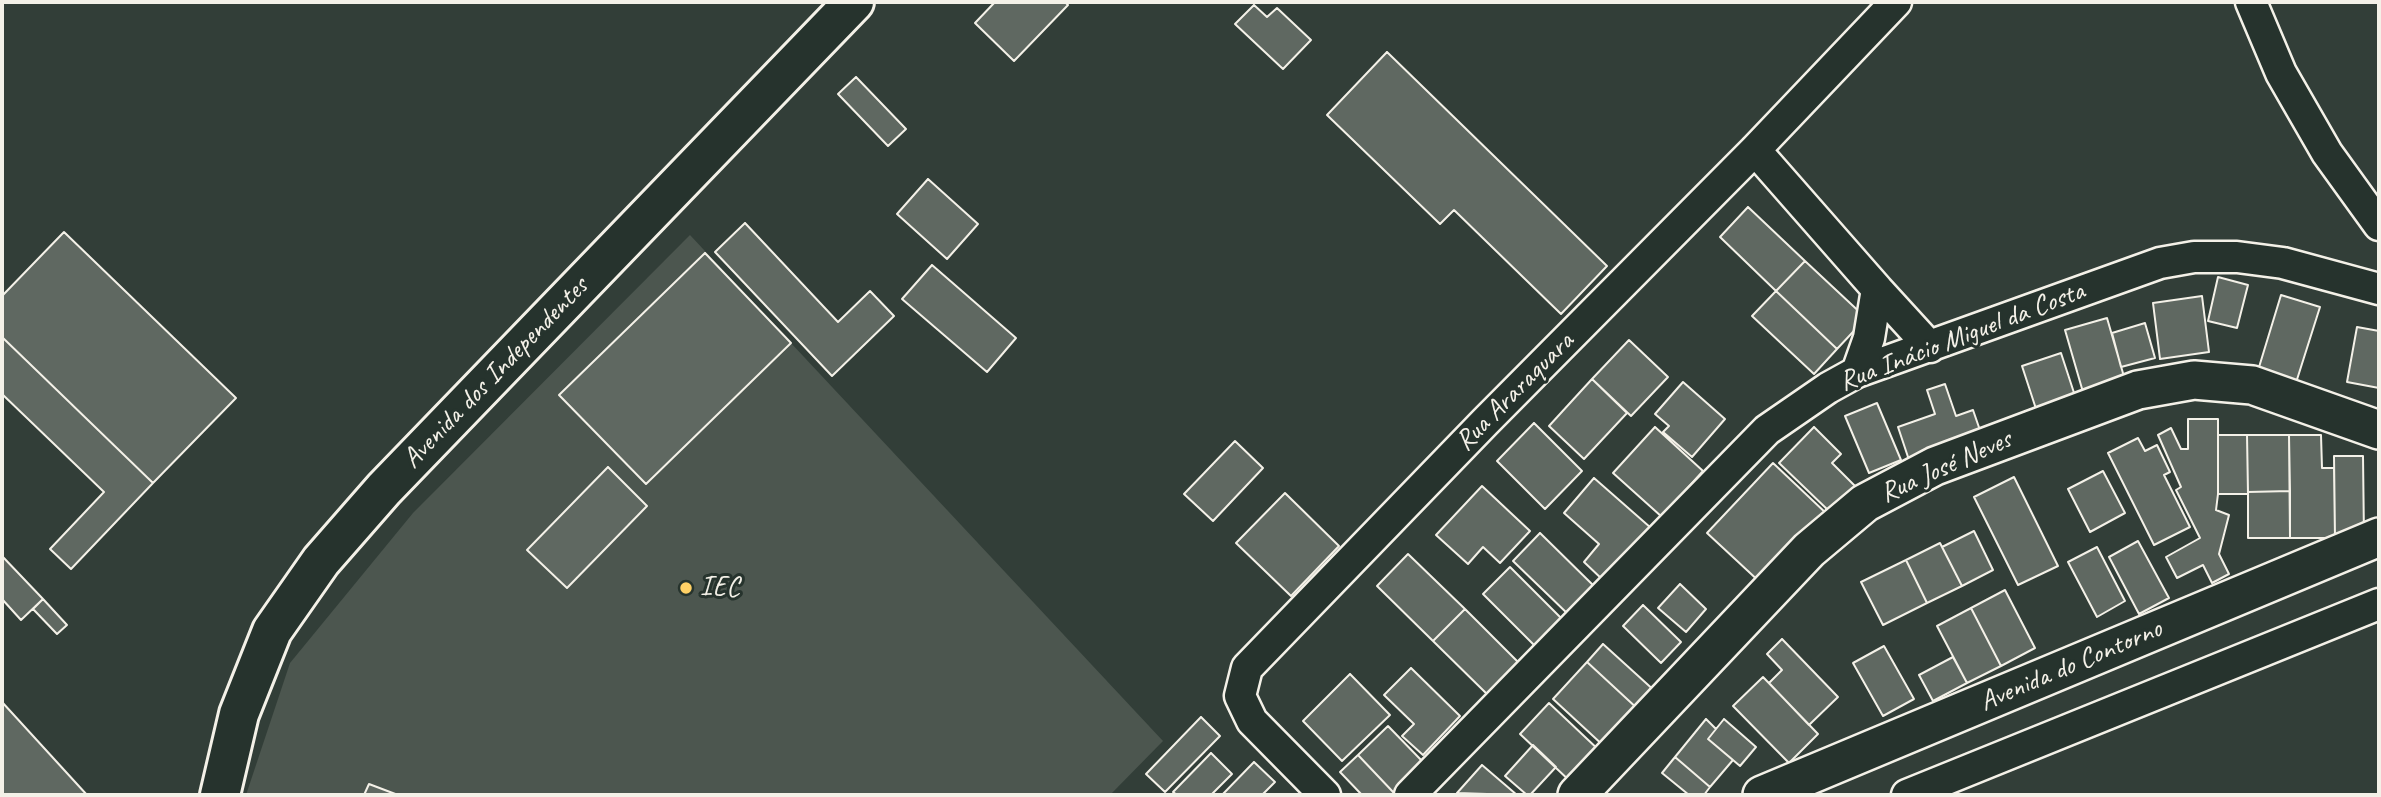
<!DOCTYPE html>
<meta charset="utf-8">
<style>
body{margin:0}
#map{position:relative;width:2381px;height:797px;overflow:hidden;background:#323e38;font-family:Caveat,sans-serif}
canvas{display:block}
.frame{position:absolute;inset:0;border:4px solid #f4f1e8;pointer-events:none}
</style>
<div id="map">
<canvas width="2381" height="797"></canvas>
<div class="frame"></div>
</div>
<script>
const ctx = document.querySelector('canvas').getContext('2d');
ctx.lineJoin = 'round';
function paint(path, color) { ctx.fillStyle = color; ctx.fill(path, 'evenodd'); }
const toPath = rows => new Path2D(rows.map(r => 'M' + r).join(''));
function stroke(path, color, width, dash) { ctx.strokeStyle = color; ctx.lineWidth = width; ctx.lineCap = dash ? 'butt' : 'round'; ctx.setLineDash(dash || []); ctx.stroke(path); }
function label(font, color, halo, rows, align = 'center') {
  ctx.font = font + ' Caveat,sans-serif'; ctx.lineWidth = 6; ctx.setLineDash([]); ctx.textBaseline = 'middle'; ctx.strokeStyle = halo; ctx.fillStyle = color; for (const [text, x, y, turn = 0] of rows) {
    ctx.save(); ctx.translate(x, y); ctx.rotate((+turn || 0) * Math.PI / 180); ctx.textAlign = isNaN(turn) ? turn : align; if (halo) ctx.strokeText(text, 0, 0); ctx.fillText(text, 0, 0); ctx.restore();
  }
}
paint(toPath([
 [690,235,1163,741,1110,795,246,795,290,663,413,513]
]), '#4c564f');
const building = toPath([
 [995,2,1065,2,1068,5,1014,61,975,23,995,2],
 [1254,5,1267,17,1277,8,1311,40,1283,69,1235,24,1254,5],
 [1387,52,1607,266,1561,314,1454,210,1440,224,1327,115,1387,52],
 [856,77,906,129,888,146,838,94,856,77],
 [928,179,978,224,947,259,897,214,928,179],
 [1748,207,1805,261,1776,291,1720,237,1748,207],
 [745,223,838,322,870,291,894,316,832,376,715,252,745,223],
 [64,232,236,398,153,483,2,337,2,296,64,232],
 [705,253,791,343,646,484,559,395,705,253],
 [1805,261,1866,318,1837,349,1776,291,1805,261],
 [932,265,1016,338,987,372,902,299,932,265],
 [2218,277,2248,285,2237,328,2208,321,2218,277],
 [1776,291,1837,349,1814,374,1752,316,1776,291],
 [2281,295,2320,307,2294,389,2256,377,2281,295],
 [2202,296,2209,352,2160,359,2153,303,2202,296],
 [2107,318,2127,387,2085,399,2065,330,2107,318],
 [2145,323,2155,358,2121,367,2112,333,2145,323],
 [2357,327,2379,331,2379,388,2347,382,2357,327],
 [2,337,153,483,71,569,50,549,104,492,2,394,2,337],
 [1629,340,1668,377,1631,416,1592,379,1629,340],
 [2061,353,2077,402,2038,415,2022,366,2061,353],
 [1592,379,1627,413,1584,459,1549,426,1592,379],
 [1683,382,1725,419,1692,457,1663,432,1669,426,1655,414,1683,382],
 [1945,384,1956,416,1973,410,1983,439,1910,463,1898,427,1935,414,1927,390,1945,384],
 [1877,403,1901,460,1869,473,1845,416,1877,403],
 [2188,419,2218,419,2218,494,2216,510,2229,515,2219,554,2229,574,2212,583,2203,565,2177,578,2166,557,2200,538,2176,490,2181,487,2158,435,2171,428,2181,449,2188,449,2188,419],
 [1534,423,1582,471,1545,509,1497,461,1534,423],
 [1655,427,1703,471,1662,517,1613,473,1655,427],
 [1814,427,1841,454,1832,463,1855,486,1830,512,1779,463,1814,427],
 [2218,435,2247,435,2248,494,2218,494,2218,435],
 [2247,435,2289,435,2290,491,2248,492,2247,435],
 [2289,435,2321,435,2322,468,2334,468,2335,538,2290,538,2289,435],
 [2138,438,2145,451,2157,445,2170,472,2164,475,2190,527,2154,545,2108,453,2138,438],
 [1235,441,1263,468,1213,521,1184,494,1235,441],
 [2334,456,2363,456,2364,538,2335,538,2334,456],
 [1773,463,1828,515,1763,585,1707,533,1773,463],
 [608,467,647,506,567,588,527,550,608,467],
 [2103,471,2125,513,2090,532,2068,489,2103,471],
 [2014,477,2058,566,2018,585,1974,497,2014,477],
 [1594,478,1651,528,1604,581,1584,562,1599,544,1564,513,1594,478],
 [1482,486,1530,531,1500,563,1483,547,1468,564,1436,535,1482,486],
 [2290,491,2290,538,2248,538,2248,492,2290,491],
 [1285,493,1339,546,1291,596,1236,543,1285,493],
 [1974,531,1993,570,1962,586,1942,547,1974,531],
 [1540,533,1598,590,1571,617,1513,561,1540,533],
 [2138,541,2169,598,2139,614,2109,557,2138,541],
 [1940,543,1962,586,1927,603,1906,560,1940,543],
 [2097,547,2125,601,2097,617,2068,562,2097,547],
 [1408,554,1465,609,1433,641,1377,586,1408,554],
 [2,556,43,599,21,620,2,599,2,556],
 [1906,560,1927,603,1883,625,1861,582,1906,560],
 [1510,567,1563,620,1536,647,1483,594,1510,567],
 [1680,584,1706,609,1686,632,1658,608,1680,584],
 [2005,590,2035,648,2001,666,1971,608,2005,590],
 [43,599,67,625,57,634,33,609,43,599],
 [1643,605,1681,642,1661,663,1623,626,1643,605],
 [1971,608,2001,666,1967,683,1937,626,1971,608],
 [1465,609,1522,666,1491,698,1433,641,1465,609],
 [1782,639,1838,697,1809,725,1769,683,1782,670,1767,654,1782,639],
 [1603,644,1657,693,1640,711,1587,662,1603,644],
 [1884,646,1914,699,1883,716,1853,663,1884,646],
 [1953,657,1967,683,1933,701,1919,675,1953,657],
 [1587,662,1640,711,1606,748,1553,699,1587,662],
 [1411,668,1460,716,1423,755,1402,736,1414,724,1384,695,1411,668],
 [1350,674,1390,715,1342,761,1303,721,1350,674],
 [1763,677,1818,734,1789,763,1733,706,1763,677],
 [2,702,87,795,2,795,2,702],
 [1549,703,1602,753,1573,784,1520,734,1549,703],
 [1201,717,1220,736,1165,792,1146,774,1201,717],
 [1706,719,1716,729,1708,739,1733,760,1710,787,1675,757,1706,719],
 [1724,719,1756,747,1740,766,1708,739,1724,719],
 [1388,726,1424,763,1394,793,1358,755,1388,726],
 [1533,745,1556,767,1530,795,1527,795,1505,776,1533,745],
 [1211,753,1232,774,1211,795,1177,795,1173,792,1211,753],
 [1358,755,1394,793,1391,795,1362,795,1340,772,1358,755],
 [1675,757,1710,787,1704,795,1689,795,1662,773,1675,757],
 [1254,762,1275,782,1262,795,1222,795,1254,762],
 [1482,765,1517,795,1457,793,1482,765],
 [369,784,398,795,364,795,369,784]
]);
paint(building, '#5f6861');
stroke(building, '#f4f1e8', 2);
const minor = toPath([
 [2251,2,2281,73,2327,153,2379,225],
 [1755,150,1877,289],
 [1857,372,1869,338,1877,289,1930,347],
 [1325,795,1252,721,1240,696,1247,668,1485,422,1755,150,1896,2],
 [1410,795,1767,430,1828,388,1857,372,2160,263,2194,257,2237,257,2283,263,2379,289],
 [1907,795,2379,604]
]);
const tertiary = toPath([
 [1577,795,1809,550,1865,503,1935,466,2138,390,2194,380,2252,385,2379,430],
 [1762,795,2379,537]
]);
const secondary = toPath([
 [220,795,239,714,272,631,321,561,384,489,854,2]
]);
stroke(minor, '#f4f1e8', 35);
stroke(tertiary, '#f4f1e8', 42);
stroke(secondary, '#f4f1e8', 44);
stroke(minor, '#26332d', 30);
stroke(tertiary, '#26332d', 37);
stroke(secondary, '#26332d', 38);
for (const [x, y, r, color] of [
 [686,588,7,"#ffd166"]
]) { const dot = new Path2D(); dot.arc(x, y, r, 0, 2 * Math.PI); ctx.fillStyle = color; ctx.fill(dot); stroke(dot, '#26332d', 2.5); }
label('28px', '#f4f1e8', '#26332d', [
 ["Rua Inácio Miguel da Costa",1962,337,-21],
 ["Avenida dos Independentes",496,373,-46],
 ["Rua Araraquara",1515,392,-45],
 ["Rua José Neves",1946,467,-24],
 ["Avenida do Contorno",2071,666,-23]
]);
label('28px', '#f4f1e8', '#26332d', [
 ["IEC",700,588]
], 'left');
</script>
